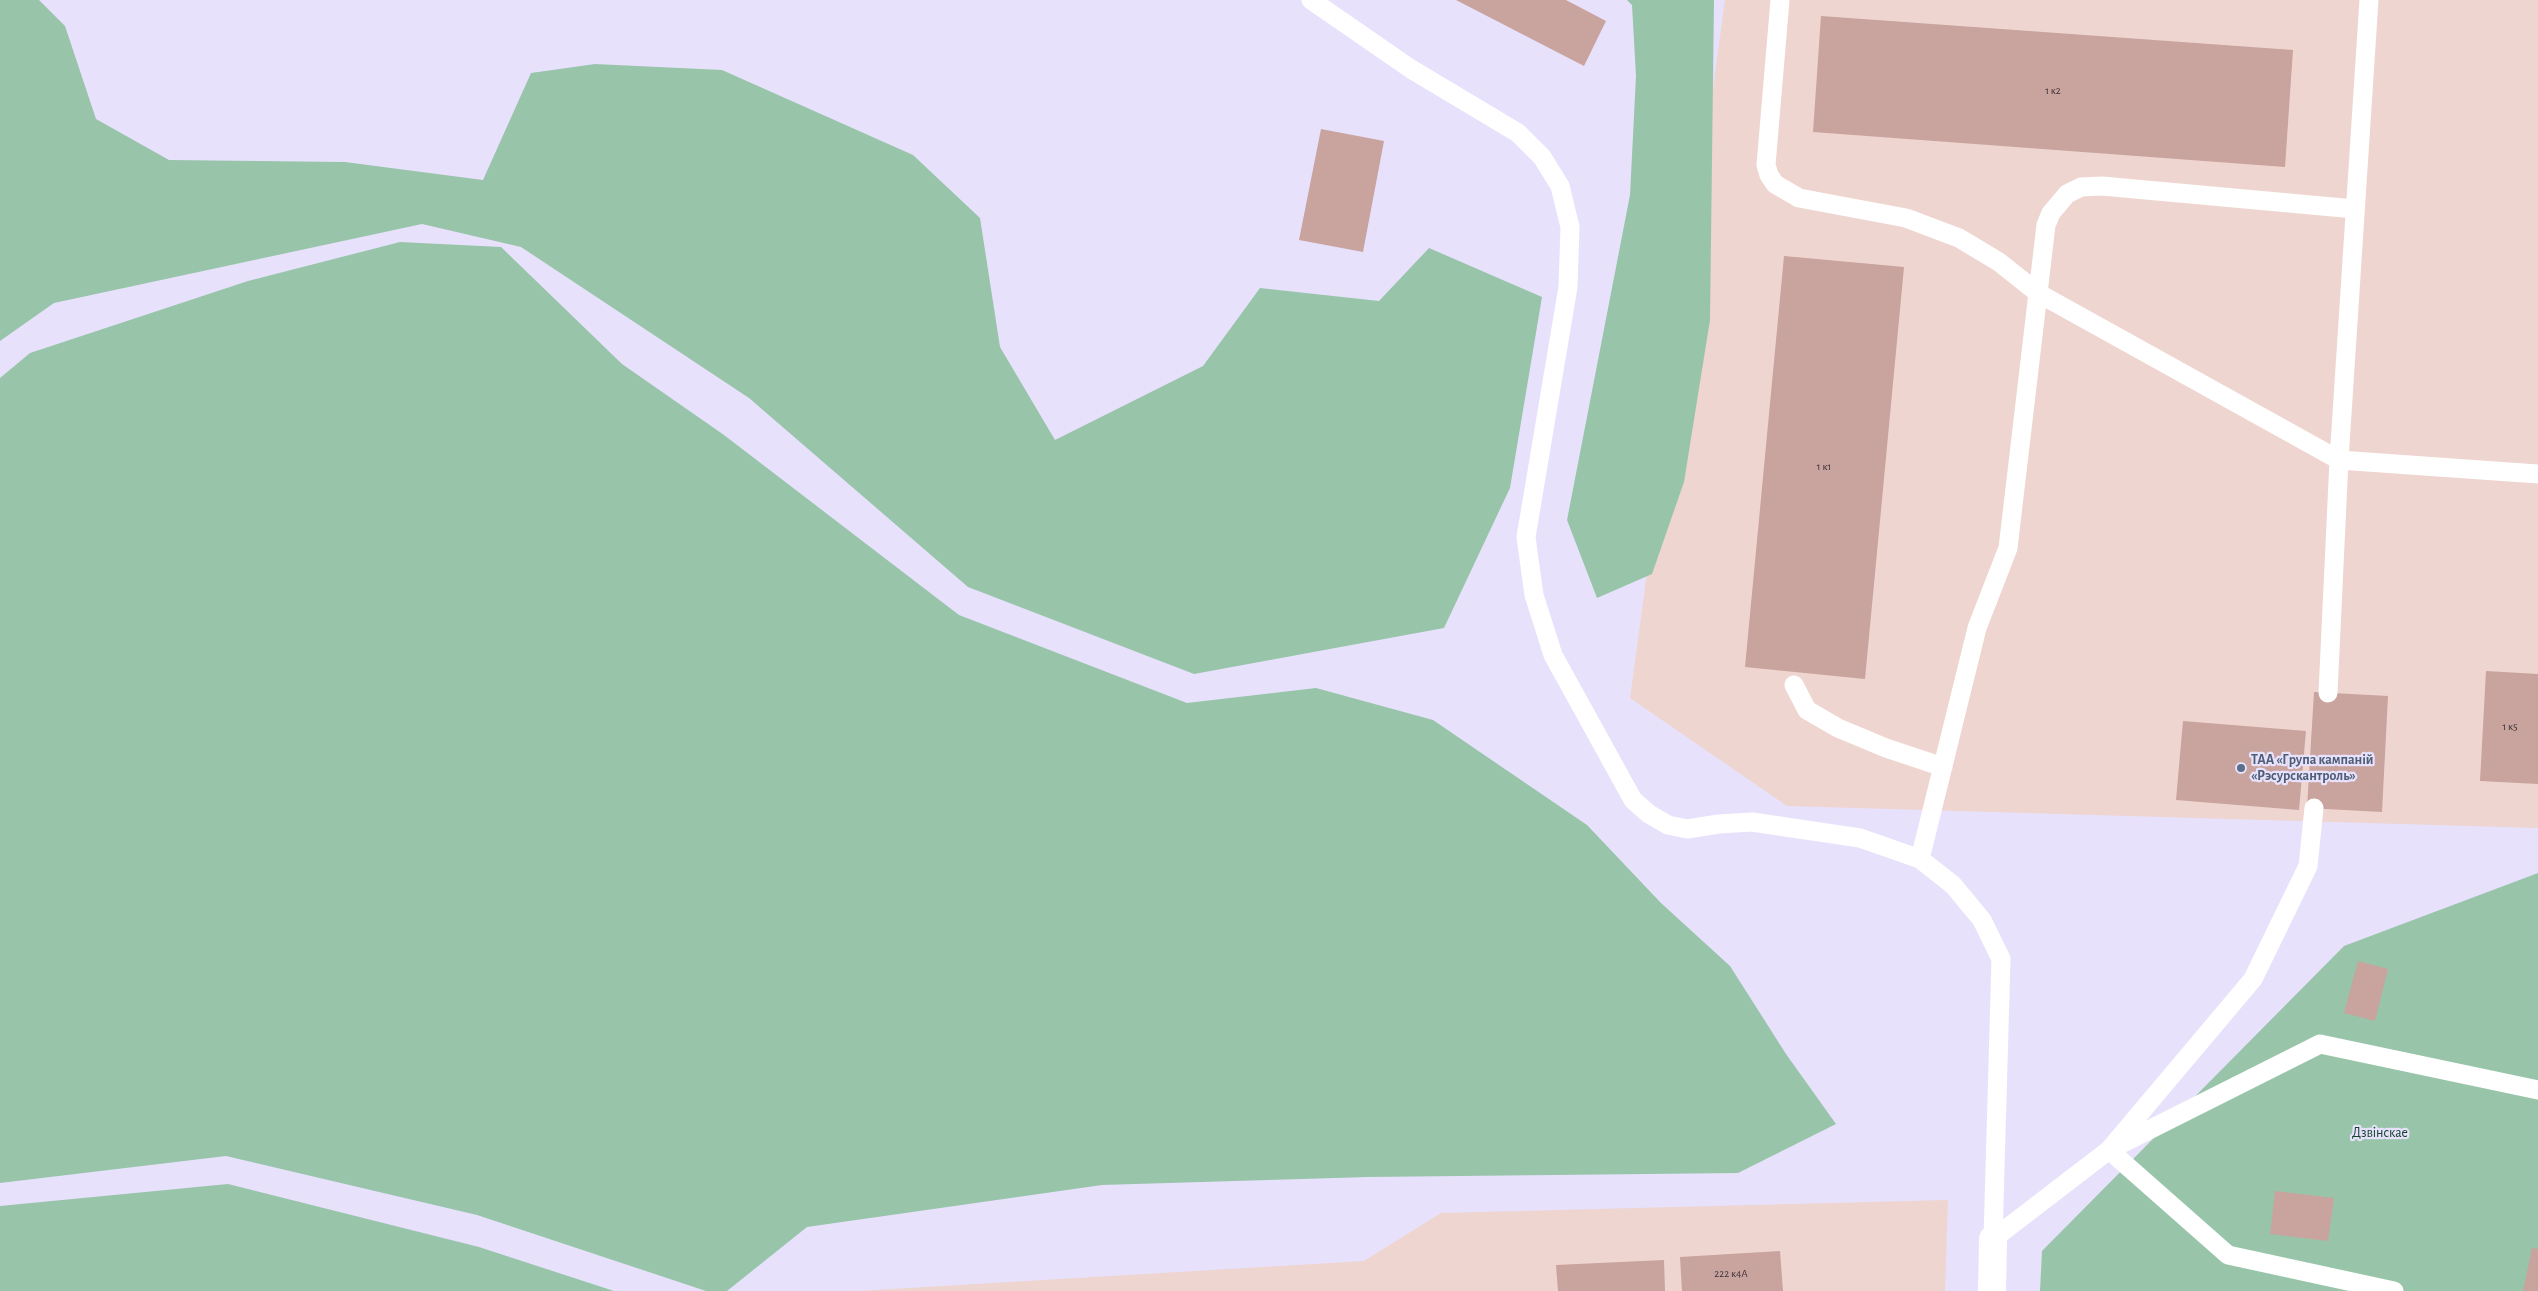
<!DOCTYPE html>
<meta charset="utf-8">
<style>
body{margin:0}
canvas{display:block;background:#e7e1fc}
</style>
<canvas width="2538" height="1291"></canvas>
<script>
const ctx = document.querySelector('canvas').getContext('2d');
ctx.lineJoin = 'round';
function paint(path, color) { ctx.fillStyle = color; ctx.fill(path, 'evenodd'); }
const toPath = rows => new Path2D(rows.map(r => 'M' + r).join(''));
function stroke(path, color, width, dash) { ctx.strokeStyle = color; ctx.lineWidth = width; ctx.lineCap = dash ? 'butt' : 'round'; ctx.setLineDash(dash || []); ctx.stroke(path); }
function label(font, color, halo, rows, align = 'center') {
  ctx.font = font + ' "Alegreya Sans",sans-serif'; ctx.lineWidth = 4.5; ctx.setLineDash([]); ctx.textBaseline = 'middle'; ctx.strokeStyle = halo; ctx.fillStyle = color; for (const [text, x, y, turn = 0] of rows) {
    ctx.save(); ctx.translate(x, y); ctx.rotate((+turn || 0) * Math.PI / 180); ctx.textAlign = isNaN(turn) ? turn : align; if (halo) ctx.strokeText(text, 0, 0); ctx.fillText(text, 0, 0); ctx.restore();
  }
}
paint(toPath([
 [1725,0,2538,0,2538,828,1787,806,1630,698],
 [1948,1200,1945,1291,858,1291,1364,1261,1441,1213]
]), '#efd5cf');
paint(toPath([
 [0,0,39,0,65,26,96,119,169,160,345,162,483,180,531,73,595,64,722,70,913,155,980,218,1000,347,1055,440,1203,366,1260,288,1379,301,1429,248,1542,297,1510,488,1444,628,1194,674,968,587,749,398,521,247,422,224,54,303,0,341],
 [1627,0,1714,0,1710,320,1684,482,1652,574,1597,598,1567,520,1630,195,1636,76,1632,5],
 [400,242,501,247,622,364,724,435,959,615,1187,703,1316,688,1433,720,1587,825,1661,903,1730,966,1786,1054,1836,1124,1738,1173,1368,1177,1102,1185,807,1227,727,1291,706,1291,477,1215,226,1156,0,1183,0,378,30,353,248,281],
 [2538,873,2538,1291,2040,1291,2042,1251,2344,946],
 [228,1184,479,1247,614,1291,0,1291,0,1206]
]), '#98c5aa');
paint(toPath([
 [1456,0,1566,0,1606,21,1584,66],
 [1821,16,2293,50,2285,167,1813,132],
 [1321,129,1384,141,1363,252,1299,240],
 [1784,256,1904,267,1865,679,1745,667],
 [2486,671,2538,674,2538,784,2480,781],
 [2314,692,2388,696,2382,812,2307,808],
 [2183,721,2306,731,2299,810,2176,800],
 [2358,961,2388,969,2375,1021,2344,1013],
 [2275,1191,2334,1198,2328,1241,2270,1234],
 [2532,1248,2538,1249,2538,1291,2523,1291],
 [1780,1251,1783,1291,1682,1291,1680,1257],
 [1664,1260,1665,1291,1558,1291,1556,1265]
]), '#c9a39e');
stroke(toPath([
 [1311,0,1411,69,1518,133,1542,157,1560,186,1570,227,1568,287,1526,537,1534,595,1553,655,1633,800,1649,814,1668,825,1687,829,1719,824,1752,822,1860,838,1920,859,1953,885,1982,920,2001,959,1993,1239],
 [1780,0,1766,165,1769,175,1775,184,1799,198,1906,218,1959,238,1999,262,2038,293,2339,460,2328,693],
 [2369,0,2339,460,2538,474],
 [1794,685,1807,710,1838,728,1886,748,1943,767],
 [1920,859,1977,628,2008,548,2046,225,2051,213,2067,194,2081,187,2102,186,2355,209],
 [1993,1239,2109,1150,2253,979,2308,866,2314,808],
 [2394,1291,2228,1255,2109,1150,2320,1044,2538,1090]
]), '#fff', 19);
stroke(toPath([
 [1992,1291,1993,1239]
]), '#fff', 28);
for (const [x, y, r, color] of [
 [2241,768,5,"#5c6f8a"]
]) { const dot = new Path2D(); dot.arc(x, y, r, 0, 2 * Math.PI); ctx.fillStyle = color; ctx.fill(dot); stroke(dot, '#e7e1fc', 2); }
label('11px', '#3d3138', null, [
 ["1 к2",2053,91],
 ["1 к1",1824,467],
 ["1 к5",2510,727],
 ["222 к4А",1731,1274]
]);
label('bold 14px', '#4e5e75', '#e7e1fc', [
 ["ТАА «Група кампаній",2251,760],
 ["«Рэсурскантроль»",2251,776]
], 'left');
label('14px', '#15432c', '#e7e1fc', [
 ["Дзвінскае",2380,1133]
]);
</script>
